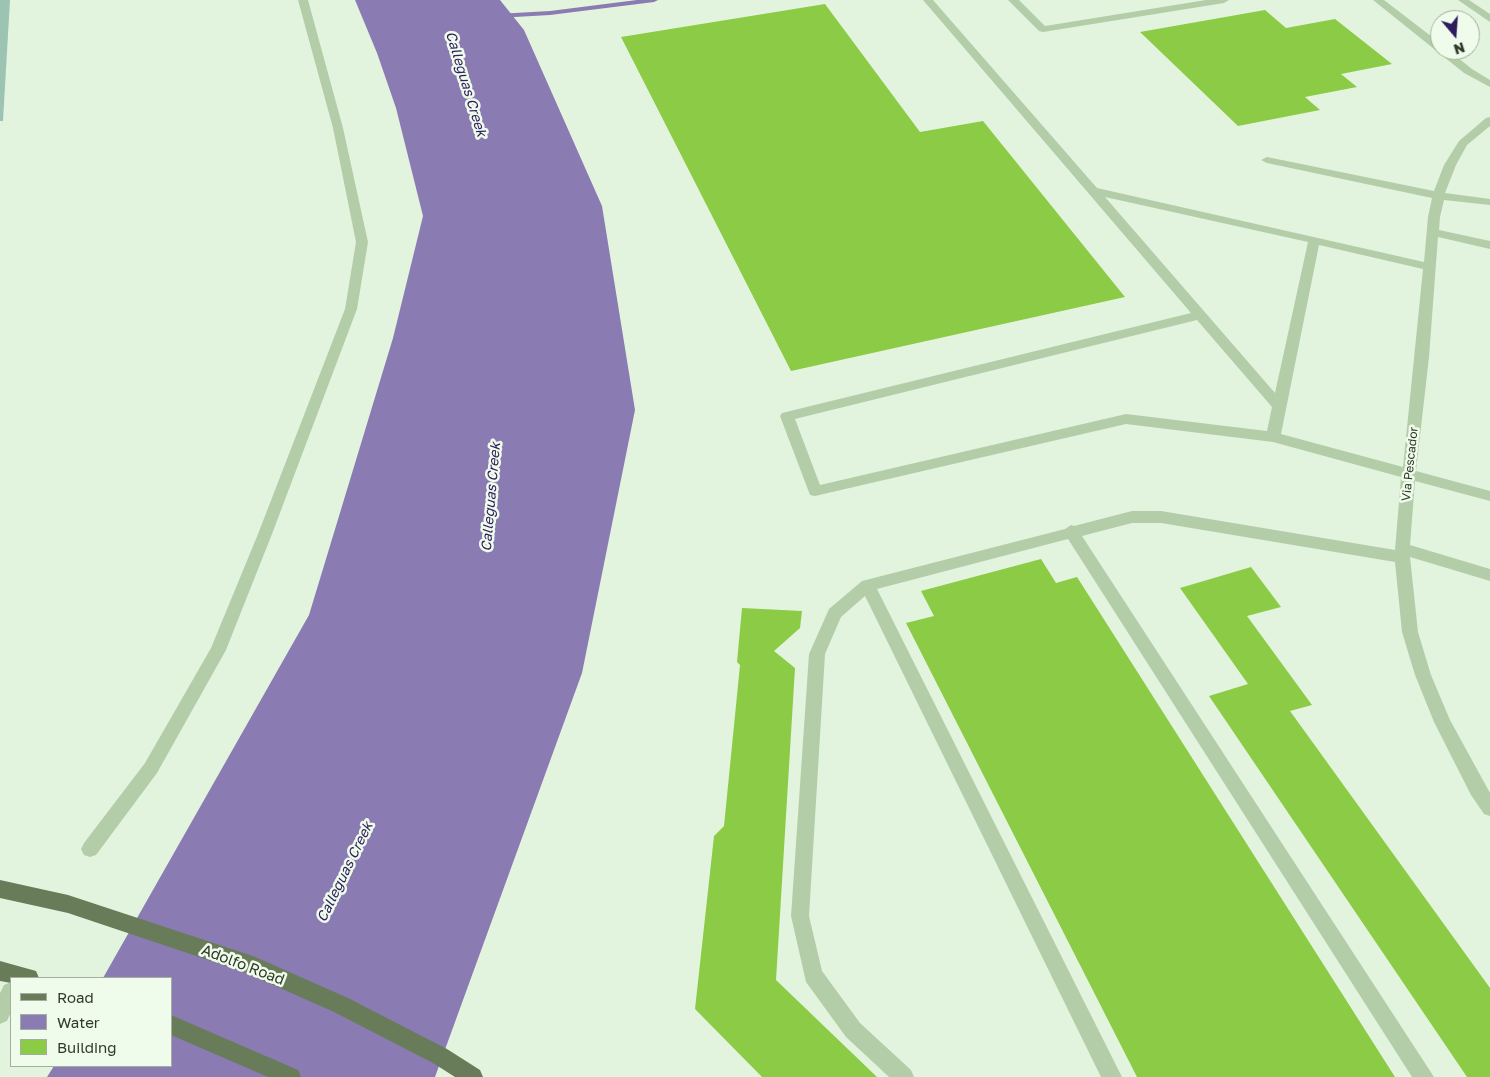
<!DOCTYPE html>
<style>
body{margin:0}
#map{position:relative;width:1490px;height:1077px;overflow:hidden;background:#e3f4de;font-family:"Golos Text",sans-serif}
canvas{display:block}
.legend{position:absolute;left:10px;top:977px;width:162px;height:90px;box-sizing:border-box;background:#effbeb;border:1px solid #a3ae9d;margin:0;padding:6px 9px;list-style:none;font-size:15px;color:#313a29}
.legend li{display:flex;align-items:center;gap:10px;height:25px}
.legend b{width:25px;border:1px solid #a3ae9d}
.north{position:absolute;left:1430px;top:10px;width:50px;height:50px;box-sizing:border-box;background:#effbeb;border:1px solid #a3ae9d;border-radius:50%;rotate:162deg;font-size:14px;font-weight:700;line-height:20px;text-align:center;color:#313a29}
.north::after{content:'';display:block;margin:auto;width:18px;height:22px;background:#2f1c5d;clip-path:polygon(50% 0,100% 100%,50% 72%,0 100%)}
</style>
<div id="map">
<canvas width="1490" height="1077"></canvas>
<ul class="legend">
<li><b style="height:6px;background:#697c5a"></b>Road</li>
<li><b style="height:14px;background:#8a7bb2"></b>Water</li>
<li><b style="height:14px;background:#8ccb45"></b>Building</li>
</ul>
<div class="north">N</div>
</div>
<script>
const ctx = document.querySelector('canvas').getContext('2d');
ctx.lineJoin = 'round';
function paint(path, color) { ctx.fillStyle = color; ctx.fill(path, 'evenodd'); }
const toPath = rows => new Path2D(rows.map(r => 'M' + r).join(''));
function label(font, color, halo, rows, align = 'center') {
  ctx.font = font + ' "Golos Text",sans-serif'; ctx.lineWidth = 5; ctx.setLineDash([]); ctx.textBaseline = 'middle'; ctx.strokeStyle = halo; ctx.fillStyle = color; for (const [text, x, y, turn = 0] of rows) {
    ctx.save(); ctx.translate(x, y); ctx.rotate((+turn || 0) * Math.PI / 180); ctx.textAlign = isNaN(turn) ? turn : align; if (halo) ctx.strokeText(text, 0, 0); ctx.fillText(text, 0, 0); ctx.restore();
  }
}
paint(toPath([
 [0,0,10,0,3,121,0,121]
]), '#9dc4b3');
paint(toPath([
 [355,0,500,0,524,30,602,206,635,410,582,673,435,1077,47,1077,54,1066,171,1066,171,978,103,978,309,615,393,338,423,216,396,108,377,53]
]), '#8a7bb2');
paint(toPath([
 [637,0,658,0,654,2,550,15,497,18,493,16,497,14,550,11,637,0]
]), '#8a7bb2');
paint(toPath([
 [825,4,920,132,983,121,1125,297,791,371,621,37],
 [1265,10,1286,28,1335,19,1392,64,1341,74,1357,87,1305,97,1320,110,1238,126,1140,32],
 [1041,559,1056,583,1077,577,1395,1077,1137,1077,906,623,934,616,921,591],
 [1251,567,1281,607,1247,616,1312,705,1290,711,1490,988,1490,1077,1467,1077,1209,696,1248,684,1180,588],
 [742,608,802,611,800,628,774,651,795,668,776,980,877,1077,762,1077,695,1009,714,836,724,826,740,665,737,662]
]), '#8ccb45');
paint(toPath([
 [298,0,308,0,343,128,368,242,357,309,272,534,226,650,157,773,96,855,90,857,84,855,81,849,84,843,145,763,211,648,258,534,345,309,356,242,333,128,298,0],
 [923,0,933,0,1097,188,1424,262,1428,217,1432,198,1267,163,1261,160,1267,157,1434,191,1444,165,1459,141,1486,118,1490,117,1490,126,1467,145,1456,165,1445,193,1490,199,1490,205,1444,200,1440,217,1439,230,1490,241,1490,249,1438,237,1429,357,1416,471,1490,491,1490,501,1415,481,1410,545,1490,569,1490,581,1410,557,1418,632,1431,675,1450,720,1490,793,1490,816,1484,814,1471,795,1434,722,1415,675,1402,632,1395,562,1161,523,1132,523,1082,536,1434,1077,1412,1077,1068,539,877,589,1122,1077,1101,1077,865,596,841,617,825,654,809,916,822,971,860,1023,911,1070,914,1077,889,1077,846,1037,806,982,791,916,809,654,829,609,862,581,1065,529,1071,525,1074,526,1132,511,1161,511,1395,550,1401,477,1273,442,1126,424,815,496,810,495,780,416,782,413,1191,313,923,0],
 [1105,197,1308,242,1275,393,1105,197],
 [1319,245,1423,269,1403,467,1281,434,1319,245],
 [1197,320,1272,407,1267,431,1126,414,820,485,795,419,1197,320],
 [1008,0,1019,0,1045,26,1206,0,1229,0,1224,3,1043,32,1039,31,1008,0],
 [1373,0,1384,0,1440,43,1440,50,1448,50,1472,69,1490,80,1490,87,1464,73,1373,0],
 [1458,0,1469,0,1490,14,1490,22,1458,0],
 [11,982,11,1012,7,1021,0,1024,0,993,4,985,11,982]
]), '#b4cda9');
paint(toPath([
 [0,880,68,895,253,956,348,998,447,1049,480,1070,483,1077,455,1077,433,1063,334,1012,244,972,68,913,0,898,0,880],
 [0,961,36,971,39,978,11,978,11,983,0,981,0,961],
 [171,1015,298,1070,301,1077,268,1077,171,1035,171,1015]
]), '#697c5a');
label('12px', '#313a29', '#effbeb', [
 ["Via Pescador",1410,464,-84]
]);
label('italic 14px', '#2f1c5d', '#effbeb', [
 ["Calleguas Creek",466,84,73],
 ["Calleguas Creek",491,497,-85],
 ["Calleguas Creek",345,872,-64]
]);
label('15px', '#313a29', '#effbeb', [
 ["Adolfo Road",243,965,21]
]);
</script>
